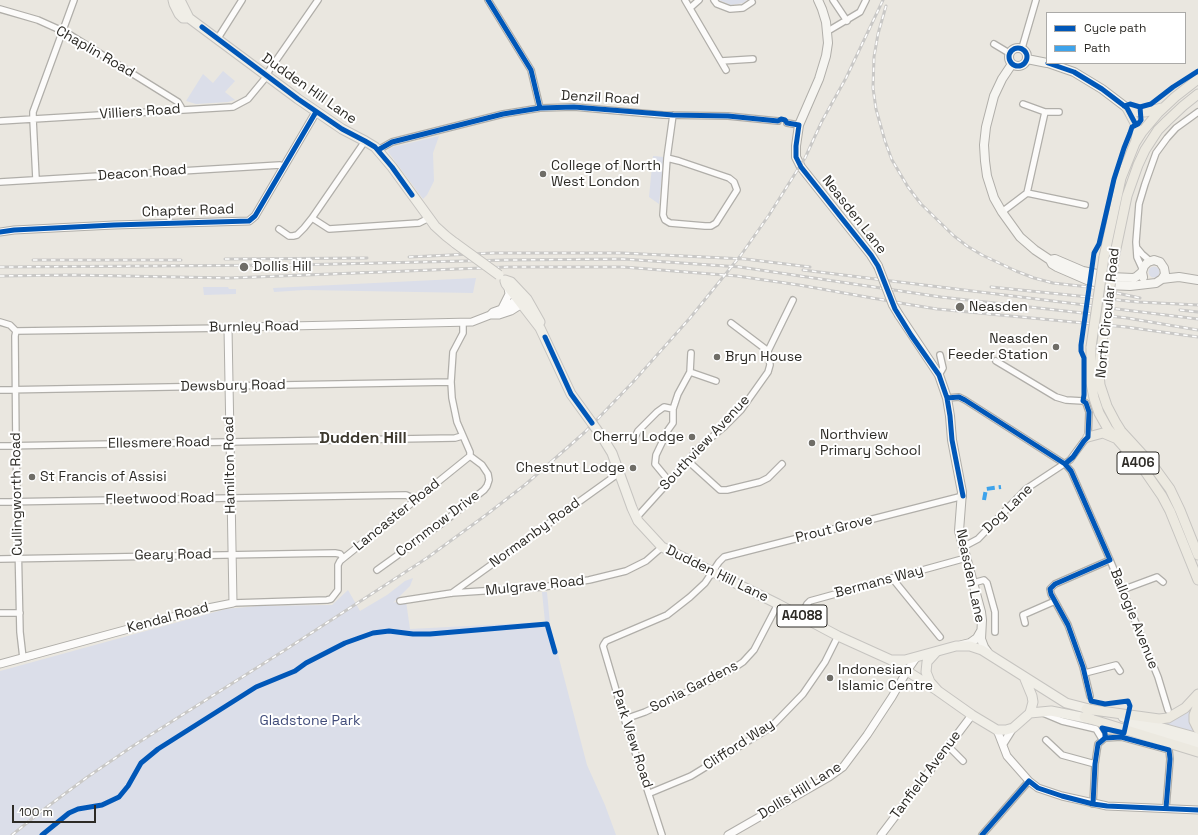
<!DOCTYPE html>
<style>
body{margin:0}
#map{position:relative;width:1198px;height:835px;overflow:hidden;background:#eae7e0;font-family:"Space Grotesk",sans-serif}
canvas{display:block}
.legend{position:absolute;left:1046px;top:12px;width:140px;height:52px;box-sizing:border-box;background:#fff;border:1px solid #abaaa8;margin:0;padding:5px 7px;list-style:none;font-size:12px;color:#2d2b26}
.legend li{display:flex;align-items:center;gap:8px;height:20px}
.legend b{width:20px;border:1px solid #abaaa8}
.scale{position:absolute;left:12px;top:805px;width:84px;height:18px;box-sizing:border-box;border:2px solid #2d2b26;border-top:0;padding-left:5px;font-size:12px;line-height:14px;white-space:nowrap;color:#2d2b26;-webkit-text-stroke:3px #fff;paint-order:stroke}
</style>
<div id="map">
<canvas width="1198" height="835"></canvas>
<ul class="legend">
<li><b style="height:5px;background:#0057b8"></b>Cycle path</li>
<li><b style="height:5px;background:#3ea3eb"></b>Path</li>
</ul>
<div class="scale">100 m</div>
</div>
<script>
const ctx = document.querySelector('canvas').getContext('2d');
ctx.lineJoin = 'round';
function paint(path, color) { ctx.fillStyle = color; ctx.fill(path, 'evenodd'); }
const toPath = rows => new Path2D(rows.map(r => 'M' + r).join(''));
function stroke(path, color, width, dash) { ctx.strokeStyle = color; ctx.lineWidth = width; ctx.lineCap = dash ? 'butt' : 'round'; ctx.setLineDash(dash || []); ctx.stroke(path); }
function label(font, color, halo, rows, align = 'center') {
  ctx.font = font + ' "Space Grotesk",sans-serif'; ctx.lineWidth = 4; ctx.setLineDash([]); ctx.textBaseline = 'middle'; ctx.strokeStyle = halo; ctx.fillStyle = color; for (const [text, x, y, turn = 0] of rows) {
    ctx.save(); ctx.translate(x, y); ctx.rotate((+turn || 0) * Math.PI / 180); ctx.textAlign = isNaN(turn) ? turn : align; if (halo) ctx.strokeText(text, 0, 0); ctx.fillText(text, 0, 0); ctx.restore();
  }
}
paint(toPath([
 [719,0,747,0,743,3,731,5],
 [223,71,235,81,225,92,235,100,228,102,196,104,186,101,203,74,213,83],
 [439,136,433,153,434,181,427,195,423,199,389,153,388,150,393,147],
 [653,156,664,157,659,204,649,197],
 '1148.5 272a5.5 5.5 0 1 1 11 0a5.5 5.5 0 1 1-11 0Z',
 [476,278,473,293,305,290,274,292,273,288],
 [228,287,229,289,236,289,236,294,204,295,203,287],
 [413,578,410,586,393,603,400,600,406,601,410,629,545,622,542,592,547,592,550,624,587,765,605,805,616,835,0,835,0,671,226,609,259,606,332,605,348,590,360,611,387,595,405,581],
 [1194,704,1198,735,1162,724,1162,722]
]), '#dbdee9');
const minor = toPath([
 [488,0,531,70,540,108],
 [685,0,726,70],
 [714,0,717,4,730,9,743,8,752,2],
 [833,0,847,21],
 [690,8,699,0],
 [0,9,38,20,67,33,178,102,181,107,181,110],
 [828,31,860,12,866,0],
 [218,38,242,0],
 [994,44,1009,53],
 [1022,48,1036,0],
 [721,61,753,59],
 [266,75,318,0],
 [1045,112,1059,112],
 [0,121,233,107,248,99,267,76],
 [787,123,799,125],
 [365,141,312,218,329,229,419,223,429,218],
 [378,150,392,142,503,114,540,108,574,107,663,115,728,116,778,121],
 [667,158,679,161,729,178,734,182,737,190,716,223,711,226,705,226,670,223,665,220,663,215,667,158,673,115],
 [36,179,33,119,33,112,74,0],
 [0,182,280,165,284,167],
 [1027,193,1085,205],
 [1002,212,1027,193,1045,112,1023,104],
 [279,229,289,236,293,236,297,235,304,228,312,218],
 [1137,248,1142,254,1150,261],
 [1142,268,1137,257,1136,242,1139,204,1145,184,1156,153,1167,138,1176,128,1198,112],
 [0,322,10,325,16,331],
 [463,322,463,333,453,352,451,382,452,398,457,422,470,452,470,456],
 [731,323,768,351],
 [16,331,15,336,16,446,20,632,23,658],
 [16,331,228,328],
 [690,372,716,381],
 [939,375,943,368,940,355],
 [0,390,451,382],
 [947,398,959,397,965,400,1065,464,1071,471,1110,560,1158,677,1168,710],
 [635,437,638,431,657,412,664,407,673,409],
 [0,446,455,438,462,436],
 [688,461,720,490,727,490,760,482,768,478,782,464],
 [669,481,655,464,656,455,668,430,673,423,673,409,678,394,690,372,691,353],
 [0,502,406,495,413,498,415,500],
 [637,517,701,446,724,427,741,410,768,372,770,365,768,351,793,300],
 [963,547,978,539,1026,489,1070,460,1084,441,1088,437,1089,412,1086,403,1083,401,1066,400,1056,397,996,361],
 [0,559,335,553,340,554,343,558],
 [377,570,441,524,484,490,487,486,489,480,488,474,482,465,470,456],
 [892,578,940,637],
 [973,583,984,580,987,583,995,612,995,632],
 [1122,590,1157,577,1163,582],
 [452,593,619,473],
 [400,601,452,593,543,587,589,580,626,571,646,561,662,547],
 [233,603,327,600,331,599,338,590,338,565,340,561,470,456],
 [0,613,20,613],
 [801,616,807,604,810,601,966,558],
 [1025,623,1023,615,1055,601],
 [1085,673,1116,665,1120,671],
 [1090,696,1083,667,1068,625,1051,594,1050,589,1055,584,1110,560],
 [1043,713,1062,721,1096,729,1102,739],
 [625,719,645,712,679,696,731,670,743,662,754,650,778,604],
 [1046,740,1062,755,1095,764],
 [948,746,963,761],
 [650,793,691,776,771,727,803,694,825,662,838,636],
 [1093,804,1095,764,1098,744,1105,738,1121,737,1169,750,1170,759,1166,808],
 [662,835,626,724,603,646,604,644,606,641,667,615,690,597,705,583,719,562,724,557,963,496],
 [982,835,1029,781]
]);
const tertiary = toPath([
 [0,232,14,230,114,225,249,221,255,216,316,112],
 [502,308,509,294,508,287],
 [490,315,499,315,511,311,522,304,523,301],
 [0,664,198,610,233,603,228,328,244,327,472,322,490,315,493,312,507,307,517,299,522,297],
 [997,730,1007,756,1029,781,1038,788,1062,796,1107,806,1198,810],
 [1003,744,1013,728],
 [728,835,829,777,843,767,867,735,892,697,907,671,916,658],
 [881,835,972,715]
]);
const secondary = toPath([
 [818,0,822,9,826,22,828,43,826,56,819,79,799,125,796,146,796,157,801,167,871,255,878,266],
 '1009 57a9 9 0 1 1 18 0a9 9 0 1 1-18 0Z',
 [1027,59,1047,63],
 [1048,63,1074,72,1102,89,1127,108],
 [1012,64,1002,79,994,96,986,127,984,145,985,161,987,176,994,198,1002,212,1020,237,1035,250,1050,260,1052,264,1057,267,1087,280,1107,285,1130,286,1156,283,1162,279,1170,278,1179,277,1198,280],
 [1050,260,1055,259,1083,271,1110,277,1133,278,1136,277,1142,272],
 [1143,277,1142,272,1144,266,1148,262,1154,260,1160,262,1164,268,1165,274,1162,279],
 [899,315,939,375,947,398,950,416,952,440,962,492,959,531,981,612,982,620,981,639,984,647,989,654],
 [962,645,970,643,977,638,981,631]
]);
const primary = toPath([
 [173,0,174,4,179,14,183,18,189,18],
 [180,0,189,18,298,99,342,129,365,141,375,147,392,167,435,226,446,236,455,243],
 [505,280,511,282,527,299,540,322],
 [505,281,506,284,540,328,571,394,592,423],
 [604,440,612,453,632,508,638,521,662,547,778,604,838,636,891,660,907,671,938,691],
 [936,652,927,662,926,672,930,682,938,691,972,715,997,730,1006,730,1013,728,1030,713,1033,702,1032,696,1025,679],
 [891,660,905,660,956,646,970,646,982,650,1066,703,1093,710],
 [1030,713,1051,711,1091,719],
 [1123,717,1198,738],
 [1129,727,1198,746]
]);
const trunk = toPath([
 [1127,108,1136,125,1137,134,1136,140],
 [1127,108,1133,111,1145,112,1162,108],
 [1104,257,1121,178,1135,143,1142,132,1158,113,1175,97,1198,79],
 [1114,258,1127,196,1138,165,1145,150,1158,130,1167,121,1183,106,1198,94],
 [1091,347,1091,383,1094,398,1099,413,1108,429,1142,467,1162,496,1170,511,1198,580],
 [1101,350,1099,373,1100,385,1107,406,1116,423,1121,431,1154,467,1170,489,1180,510,1198,555],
 [1088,437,1103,433,1115,438],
 [1198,705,1194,715,1194,721,1198,729],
 [1086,709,1159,719,1168,718,1185,708,1198,694],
 [1084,717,1198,752]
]);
stroke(minor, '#b0aea9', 8);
stroke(tertiary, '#b0aea9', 9);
stroke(secondary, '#b0aea9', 10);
stroke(primary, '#c6c4c0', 11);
stroke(trunk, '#c6c4c0', 11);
stroke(minor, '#fcfbfa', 5.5);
stroke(tertiary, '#fcfbfa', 7);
stroke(secondary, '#f6f5f1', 8);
stroke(primary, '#f0eee7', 9);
stroke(trunk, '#ece9e0', 9);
const rail = toPath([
 [886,6,878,34,874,57,873,88,876,109,885,141,892,160,908,187,921,204,954,236,967,246,982,255,1016,271,1034,278,1053,283,1089,287,1140,298],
 [409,257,493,253,622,253,745,259,810,267],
 [225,259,367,258],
 [33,260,181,260],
 [0,267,294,265,507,260,623,259,740,267,941,297,1127,318,1198,330],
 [803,270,1198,319],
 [0,276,71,275,230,278,507,267,623,267,737,276,799,285,906,304,937,309,1126,327,1198,337],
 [991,287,1138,302,1198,305],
 [1180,310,1198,312],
 [12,835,43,810,86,778,133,746,285,650,427,558,486,515,526,484,585,432,633,382,690,318,741,255,769,215,805,158,822,121,846,78,883,0]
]);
stroke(rail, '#c9c8c6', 3);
stroke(rail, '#fff', 1.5, [4.5]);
const secondaryBridge = toPath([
 [878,266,893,305,899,315]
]);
const primaryBridge = toPath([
 [455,243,499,275],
 [592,423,604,440]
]);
const trunkBridge = toPath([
 [1091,347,1104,257],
 [1101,350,1114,258]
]);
stroke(secondaryBridge, '#b0aea9', 10, []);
stroke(primaryBridge, '#c6c4c0', 11, []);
stroke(trunkBridge, '#c6c4c0', 11, []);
stroke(secondaryBridge, '#f6f5f1', 8);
stroke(primaryBridge, '#f0eee7', 9);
stroke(trunkBridge, '#ece9e0', 9);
stroke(toPath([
 [984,500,986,489,1001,487]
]), '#3ea3eb', 4, [8, 4]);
stroke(toPath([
 [488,0,531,70,540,108],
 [202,27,298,99,342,129,365,141,375,147,392,167,412,195],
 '1009 57a9 9 0 1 1 18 0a9 9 0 1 1-18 0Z',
 [1048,63,1074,72,1102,89,1127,108,1136,125],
 [1140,107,1151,104,1173,87,1198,71],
 [378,150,392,142,503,114,540,108,574,107,673,115,728,116,778,121,781,119,785,120,787,123,799,125,796,146,796,157,801,167,871,255,878,266,895,309,911,335,939,375,947,398,950,416,952,440,963,496],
 [0,232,14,230,114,225,249,221,255,216,316,112],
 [545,337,571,394,592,423],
 [947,398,959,397,965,400,1065,464,1071,471,1082,496,1110,560,1055,584,1050,589,1051,594,1068,625,1083,667,1091,701,1105,704,1128,701,1130,706,1124,733,1102,728,1105,733,1105,738],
 [1065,464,1073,457,1084,441,1088,437,1089,412,1086,403,1083,401,1084,395,1084,358,1081,351,1081,345,1094,253,1099,244,1114,179,1124,148,1130,133,1132,127,1138,124,1141,120,1140,107,1130,104,1124,106],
 [1093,804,1095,764,1098,744,1105,738,1121,737,1169,750,1170,759,1166,808],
 [42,835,69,813,78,809,102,805,119,797,128,786,141,763,158,749,256,687,295,671,306,663,345,643,373,633,389,631,413,634,430,634,547,624,555,652],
 [982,835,1029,781,1038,788,1062,796,1093,804,1107,806,1198,810]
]), '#0057b8', 5);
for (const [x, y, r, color] of [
 [543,174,4,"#6f6d67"],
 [244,267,5,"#6f6d67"],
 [960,307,5,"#6f6d67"],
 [1056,347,4,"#6f6d67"],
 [717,357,4,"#6f6d67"],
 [692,437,4,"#6f6d67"],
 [812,443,4,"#6f6d67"],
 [633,468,4,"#6f6d67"],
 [32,477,4,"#6f6d67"],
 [830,678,4,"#6f6d67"]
]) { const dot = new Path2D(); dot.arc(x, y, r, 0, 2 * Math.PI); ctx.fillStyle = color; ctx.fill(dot); stroke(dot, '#fff', 1.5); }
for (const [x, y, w] of [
 [1138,463,42],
 [802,616,50]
]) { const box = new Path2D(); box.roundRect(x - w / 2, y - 11, w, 22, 3); ctx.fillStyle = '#fff'; ctx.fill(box); stroke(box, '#2d2b26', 1); }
label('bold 13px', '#2d2b26', null, [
 ["A406",1138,463],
 ["A4088",802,616]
]);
label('14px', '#2d2b26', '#fff', [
 ["Chaplin Road",95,52,30],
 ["Dudden Hill Lane",309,89,35],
 ["Denzil Road",600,98,3],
 ["Villiers Road",140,112,-4],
 ["Deacon Road",142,173,-4],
 ["Chapter Road",188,211,-2],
 ["Neasden Lane",854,215,52],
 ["North Circular Road",1108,313,-84],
 ["Burnley Road",254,327,-1],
 ["Dewsbury Road",233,386,-1],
 ["Ellesmere Road",159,443,-1],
 ["Southview Avenue",705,443,-47],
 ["Hamilton Road",230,465,-91],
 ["Cullingworth Road",17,494,-91],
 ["Fleetwood Road",160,499,-1],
 ["Dog Lane",1008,509,-44],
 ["Lancaster Road",397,515,-39],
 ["Cornmow Drive",438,524,-37],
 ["Prout Grove",834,529,-14],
 ["Normanby Road",535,533,-36],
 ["Geary Road",173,555,-1],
 ["Dudden Hill Lane",717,574,26],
 ["Neasden Lane",970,576,78],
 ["Bermans Way",879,582,-15],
 ["Mulgrave Road",535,586,-6],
 ["Kendal Road",168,618,-15],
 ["Ballogie Avenue",1134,619,68],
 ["Sonia Gardens",694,687,-27],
 ["Park View Road",632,739,72],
 ["Clifford Way",739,745,-33],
 ["Tanfield Avenue",926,775,-53],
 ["Dollis Hill Lane",800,791,-32]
]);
label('14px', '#2d2b26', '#fff', [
 ["College of North",551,166],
 ["West London",551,182],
 ["Dollis Hill",253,267],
 ["Neasden",969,307],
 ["Neasden",1048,339,"right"],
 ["Feeder Station",1048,355,"right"],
 ["Bryn House",725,357],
 ["Northview",820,435],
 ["Primary School",820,451],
 ["Cherry Lodge",684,437,"right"],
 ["Chestnut Lodge",625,468,"right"],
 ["St Francis of Assisi",40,477],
 ["Indonesian",838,670],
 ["Islamic Centre",838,686]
], 'left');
label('14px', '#414c7a', '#fff', [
 ["Gladstone Park",310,721]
]);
label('bold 16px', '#3d392e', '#fff', [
 ["Dudden Hill",363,439]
]);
</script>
